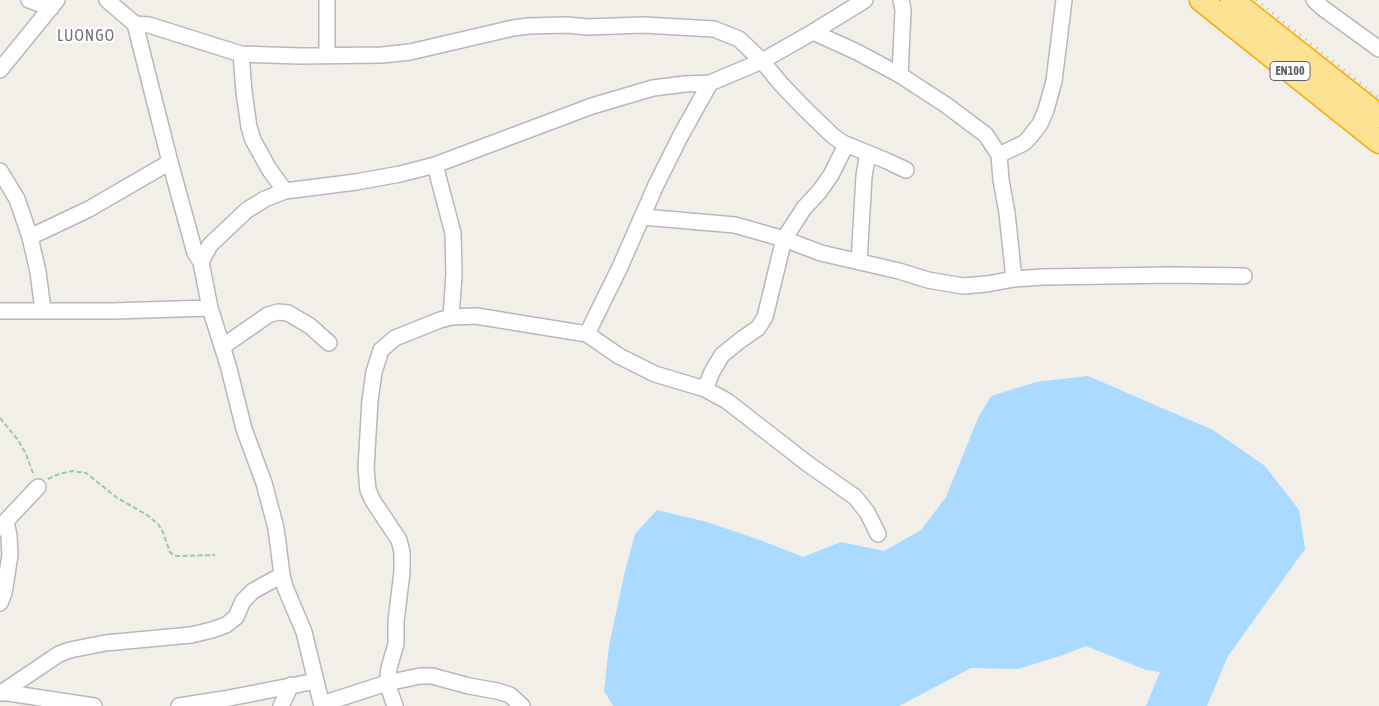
<!DOCTYPE html>
<style>
body{margin:0}
canvas{display:block;background:#f1efe8}
</style>
<canvas width="1379" height="706"></canvas>
<script>
const ctx = document.querySelector('canvas').getContext('2d');
ctx.lineJoin = 'round';
function paint(path, color) { ctx.fillStyle = color; ctx.fill(path, 'evenodd'); }
const toPath = rows => new Path2D(rows.map(r => 'M' + r).join(''));
function stroke(path, color, width, dash) { ctx.strokeStyle = color; ctx.lineWidth = width; ctx.lineCap = dash ? 'butt' : 'round'; ctx.setLineDash(dash || []); ctx.stroke(path); }
function label(font, color, halo, rows, align = 'center') {
  ctx.font = font + ' "Asap Condensed",sans-serif'; ctx.lineWidth = 4.5; ctx.setLineDash([]); ctx.textBaseline = 'middle'; ctx.strokeStyle = halo; ctx.fillStyle = color; for (const [text, x, y, turn = 0] of rows) {
    ctx.save(); ctx.translate(x, y); ctx.rotate((+turn || 0) * Math.PI / 180); ctx.textAlign = isNaN(turn) ? turn : align; if (halo) ctx.strokeText(text, 0, 0); ctx.fillText(text, 0, 0); ctx.restore();
  }
}
paint(toPath([
 [1088,376,1213,430,1265,466,1299,510,1305,549,1228,656,1207,706,1146,706,1160,672,1146,670,1086,646,1063,655,1018,669,971,668,899,706,613,706,604,691,609,646,624,575,635,534,657,510,707,522,760,540,803,557,841,542,884,551,921,530,946,497,978,418,991,396,1036,382]
]), '#aadaff');
const minor = toPath([
 [29,0,51,8],
 [107,0,135,24,170,162,195,253,201,262],
 [1314,0,1324,9,1379,49],
 [135,24,149,25,241,54,299,56,382,55,410,52,513,28,529,26,567,25,588,27,643,25,714,29,739,39,762,61,781,84,803,107,833,136,843,143,887,161,906,170],
 [813,32,857,52,900,75,946,105,986,135,999,155,1001,180,1007,213,1014,279],
 [241,54,244,92,249,127,253,140,269,169,285,191],
 [327,55,327,0],
 [0,70,57,0],
 [900,75,903,10,901,0],
 [999,155,1024,143,1029,138,1040,124,1046,110,1054,81,1064,0],
 [435,165,453,233,454,274,451,317],
 [0,171,17,199,30,237,38,272,43,310],
 [643,217,735,225,784,239,821,253,899,271,928,280,963,286,987,284,1014,279,1043,277,1170,275,1244,276],
 [30,237,89,209,170,162],
 [859,262,864,176,868,153],
 [0,311,112,311,210,308],
 [587,334,620,267,656,185,681,135,710,83],
 [222,347,268,315,278,312,288,313,310,326,329,343],
 [705,389,712,372,722,355,742,339,758,328,765,317,784,239,804,208,819,192,831,175,846,145],
 [2,528,6,521,38,487],
 [0,603,4,593,10,555,9,536,6,521],
 [0,693,8,693,94,706],
 [1,693,59,654,70,650,105,643,191,635,212,630,226,625,236,617,243,601,253,591,282,575],
 [322,704,387,683,420,676,432,676,469,686,497,691,510,695,522,706],
 [179,706,224,699,316,681],
 [281,706,291,685],
 [322,706,304,632,285,587,282,575,276,528,264,483,244,429,228,365,210,308,201,262,210,245,247,210,265,199,285,191,356,182,400,174,435,165,592,106,653,88,685,84,710,83,762,61,813,32,865,0],
 [395,706,387,683,389,668,396,644,396,621,402,572,402,552,399,540,373,501,368,490,366,468,370,400,374,372,381,350,395,338,440,320,451,317,476,316,587,334,619,356,655,374,705,389,727,401,808,464,855,497,867,512,878,534]
]);
const highway = toPath([
 [1201,0,1379,142],
 [1232,0,1379,116]
]);
stroke(minor, '#b5b8bc', 18);
stroke(highway, '#f9ab00', 25);
stroke(toPath([
 [0,418,18,440,26,454,34,476],
 [48,479,59,474,72,471,86,473,116,497,147,515,158,524,162,530,170,552,173,555,178,556,215,555]
]), '#9cc7a9', 2, [5, 2.5]);
stroke(minor, '#fff', 15);
stroke(highway, '#fde293', 22);
stroke(toPath([
 [1256,0,1379,98]
]), '#b6b7b8', 3, [1, 6]);
for (const [x, y, w] of [
 [1290,71,40]
]) { const box = new Path2D(); box.roundRect(x - w / 2, y - 9.5, w, 19, 4); ctx.fillStyle = '#fff'; ctx.fill(box); stroke(box, '#5f6368', 1); }
label('bold 12px', '#5f6368', null, [
 ["EN100",1290,71]
]);
ctx.letterSpacing = '1px';
label('16px', '#70757a', '#fff', [
 ["LUONGO",86,36]
]);
ctx.letterSpacing = '0px';
</script>
